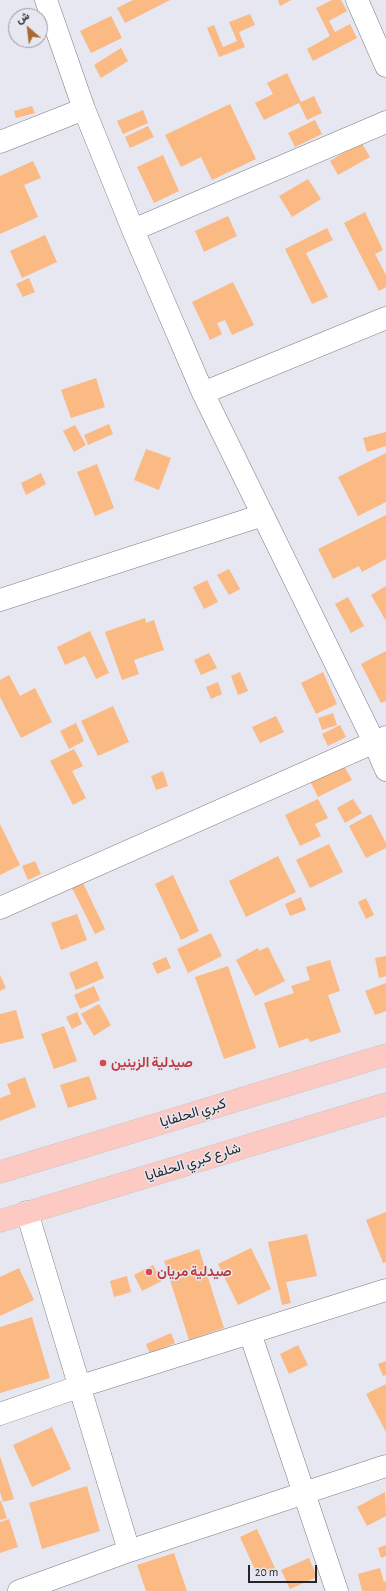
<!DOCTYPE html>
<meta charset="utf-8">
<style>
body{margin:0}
#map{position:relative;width:386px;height:1591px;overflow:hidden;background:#e6e7f0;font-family:"Alegreya Sans",Vazirmatn,sans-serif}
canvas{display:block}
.north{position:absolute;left:8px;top:8px;width:40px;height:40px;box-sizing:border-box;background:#e6e7f0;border:1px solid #999aa0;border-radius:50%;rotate:332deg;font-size:11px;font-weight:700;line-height:16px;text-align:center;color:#262629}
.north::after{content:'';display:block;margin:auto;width:14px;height:18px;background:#a96931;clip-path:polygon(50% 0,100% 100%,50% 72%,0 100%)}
.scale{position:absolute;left:248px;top:1565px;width:69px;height:18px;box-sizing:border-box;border:2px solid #262629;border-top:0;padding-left:5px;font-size:12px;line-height:14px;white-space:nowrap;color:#262629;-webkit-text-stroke:3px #e6e7f0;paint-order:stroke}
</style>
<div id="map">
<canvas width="386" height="1591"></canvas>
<div class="north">ش</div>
<div class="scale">20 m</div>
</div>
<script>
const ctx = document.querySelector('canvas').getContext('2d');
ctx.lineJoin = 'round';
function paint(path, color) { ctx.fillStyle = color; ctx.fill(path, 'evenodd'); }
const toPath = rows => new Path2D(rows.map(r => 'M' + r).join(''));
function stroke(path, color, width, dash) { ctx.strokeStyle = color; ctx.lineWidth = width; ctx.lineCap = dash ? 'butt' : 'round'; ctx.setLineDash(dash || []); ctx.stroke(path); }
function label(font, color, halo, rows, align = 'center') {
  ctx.font = font + ' "Alegreya Sans",Vazirmatn,sans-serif'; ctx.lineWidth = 3; ctx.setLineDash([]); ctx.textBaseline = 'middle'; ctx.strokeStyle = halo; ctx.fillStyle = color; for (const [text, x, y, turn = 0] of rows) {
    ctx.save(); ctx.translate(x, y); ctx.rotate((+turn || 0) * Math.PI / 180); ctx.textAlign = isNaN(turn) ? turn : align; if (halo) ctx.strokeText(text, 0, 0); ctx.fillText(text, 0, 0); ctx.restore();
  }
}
paint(toPath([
 [133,0,170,0,125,23,117,8],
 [278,0,291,0,280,6],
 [332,0,341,0,347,11,329,21,335,32,350,24,357,38,313,61,307,49,330,36,316,8],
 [250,14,255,25,239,32,245,47,219,57,207,28,214,25,223,47,237,41,229,22],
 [111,16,122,38,91,53,80,31],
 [121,48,128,61,101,78,94,65],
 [287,73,301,102,264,120,255,103,273,94,267,83],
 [314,96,322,113,307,120,299,103],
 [230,104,256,159,212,180,201,157,181,167,165,135],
 [32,106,35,113,16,118,14,111],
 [143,110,148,123,123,134,117,121],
 [315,120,322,134,295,147,288,133],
 [148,126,154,137,130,148,125,137],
 [361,142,370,157,338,175,330,161],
 [163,155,179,191,154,203,137,167],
 [33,161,41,178,24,185,38,217,0,234,0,176],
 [308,179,321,199,292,217,279,196],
 [365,212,383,250,375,254,386,275,386,287,379,291,344,223],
 [228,216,237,236,204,252,195,231],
 [327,228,333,240,306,253,328,297,312,304,285,249],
 [45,235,57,262,22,278,10,251],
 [29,278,35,292,23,297,16,284],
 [233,282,254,325,232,335,225,320,217,323,222,334,210,340,192,302],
 [96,378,105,407,71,418,61,390],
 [109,424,113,434,88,445,84,435],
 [75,425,86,445,74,452,63,431],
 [386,432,386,446,367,452,363,438],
 [146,449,171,458,159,490,134,480],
 [386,453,386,502,358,516,338,477],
 [97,464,114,508,95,516,77,472],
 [41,473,46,484,26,495,21,483],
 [386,515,386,559,362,572,359,566,333,579,318,549],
 [229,569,240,589,229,595,217,575],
 [207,580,218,602,204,609,193,587],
 [386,586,386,621,371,595],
 [348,597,364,626,351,633,335,604],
 [145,618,146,623,154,620,164,650,134,660,139,674,122,680,105,632],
 [90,631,109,673,96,679,85,656,65,665,57,647],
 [386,651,386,701,381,703,361,664],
 [209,653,217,668,201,675,194,660],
 [240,672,248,691,238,695,231,676],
 [323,672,337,704,316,714,301,683],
 [9,675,20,696,35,688,52,722,21,738,0,697,0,680],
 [218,682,222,694,211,699,206,687],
 [113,706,129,742,98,756,81,721],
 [333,713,337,725,322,730,318,718],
 [276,716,284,732,260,743,252,727],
 [76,723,84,741,69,749,60,731],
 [340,725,346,737,328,746,322,734],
 [74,749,83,766,72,771,86,798,73,805,50,761],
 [343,764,352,780,318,797,310,781],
 [163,771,168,786,156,790,151,776],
 [318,799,328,818,315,824,321,836,300,846,285,815],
 [353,799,362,813,345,823,337,808],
 [371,814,386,843,386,848,366,858,349,826],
 [0,824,20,865,0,875],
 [329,844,343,872,310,888,296,860],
 [278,856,296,892,246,917,229,881],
 [35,861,41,874,28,880,22,866],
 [173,875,199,931,181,940,155,884],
 [83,883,105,929,95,934,72,888],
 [301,897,306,910,290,916,285,904],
 [366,898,374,915,366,919,358,902],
 [77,914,87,940,61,950,51,923],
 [211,933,222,956,188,973,177,949],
 [268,947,285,981,255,996,236,960,258,948,259,951],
 [386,956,386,976,379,978,375,958],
 [166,957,171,968,157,974,152,963],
 [330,960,340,991,328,995,341,1032,310,1042,308,1038,279,1048,264,1003,294,993,291,986,310,980,306,967],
 [97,961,104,978,76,990,69,973],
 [228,966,256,1048,224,1059,195,977],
 [0,975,6,988,0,991],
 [386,983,386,1011,375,1015,365,991],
 [94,986,100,1000,80,1009,74,995],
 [99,1004,111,1025,94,1036,81,1014],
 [16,1010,24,1038,0,1044,0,1014],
 [77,1012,82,1024,72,1029,66,1017],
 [64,1026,77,1061,54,1069,41,1034],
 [89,1076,97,1099,68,1108,60,1085],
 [25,1077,36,1107,0,1121,0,1098,11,1094,7,1084],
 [386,1212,386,1262,383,1263,366,1220],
 [307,1234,317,1276,286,1282,291,1303,282,1305,268,1242],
 [251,1248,271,1289,238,1305,218,1264],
 [199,1249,224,1328,189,1340,164,1261],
 [153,1265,162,1281,142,1291,134,1275],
 [19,1268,34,1300,0,1316,0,1277],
 [127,1276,131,1292,114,1297,110,1281],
 [32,1317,50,1378,0,1393,0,1327],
 [171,1333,175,1343,150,1354,146,1344],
 [298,1345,308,1365,289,1374,280,1354],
 [386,1361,386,1375,383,1376,378,1364],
 [386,1384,386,1432,366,1394],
 [52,1427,71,1469,32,1487,13,1445],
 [0,1456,14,1499,3,1502,0,1492],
 [87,1486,100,1531,42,1549,29,1503],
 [385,1492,386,1516,367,1526,357,1507],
 [0,1501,1,1501,7,1518,0,1520],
 [9,1519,18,1547,0,1553,0,1522],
 [257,1529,275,1568,258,1576,240,1537],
 [386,1545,386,1556,381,1558,378,1548],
 [174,1553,187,1591,146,1591,137,1565],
 [309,1558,317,1577,290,1589,281,1570],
 [380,1568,384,1582,386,1581,386,1591,362,1591,358,1574]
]), '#fbb983');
const minor = toPath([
 [46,0,84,109,133,230,203,393,374,742,386,770],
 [357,0,386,66],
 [0,142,84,109],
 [133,230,386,122],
 [203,393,386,318],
 [0,600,263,515],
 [0,908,386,737],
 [27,1212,129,1551],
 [250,1333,337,1591],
 [0,1414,78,1387,386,1290],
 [19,1591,129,1551,386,1466]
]);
const major = toPath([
 [0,1172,386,1055],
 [0,1221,386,1104]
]);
stroke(minor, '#7b7b84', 23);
stroke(major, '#c7c7c7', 23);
stroke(minor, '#fff', 22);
stroke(major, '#fccac2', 22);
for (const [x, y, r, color] of [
 [103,1063,4,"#e0444e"],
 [149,1272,4,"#e0444e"]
]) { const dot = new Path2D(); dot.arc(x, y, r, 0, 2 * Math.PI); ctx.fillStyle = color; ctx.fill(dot); stroke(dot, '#e6e7f0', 1.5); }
label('bold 14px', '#be3a42', '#e6e7f0', [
 ["صيدلية الزينين",111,1063],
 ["صيدلية مريان",157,1272]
], 'left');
label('14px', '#262629', '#e6e7f0', [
 ["كبري الحلفايا",193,1113,-17],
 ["شارع كبري الحلفايا",193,1162,-17]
]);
</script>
